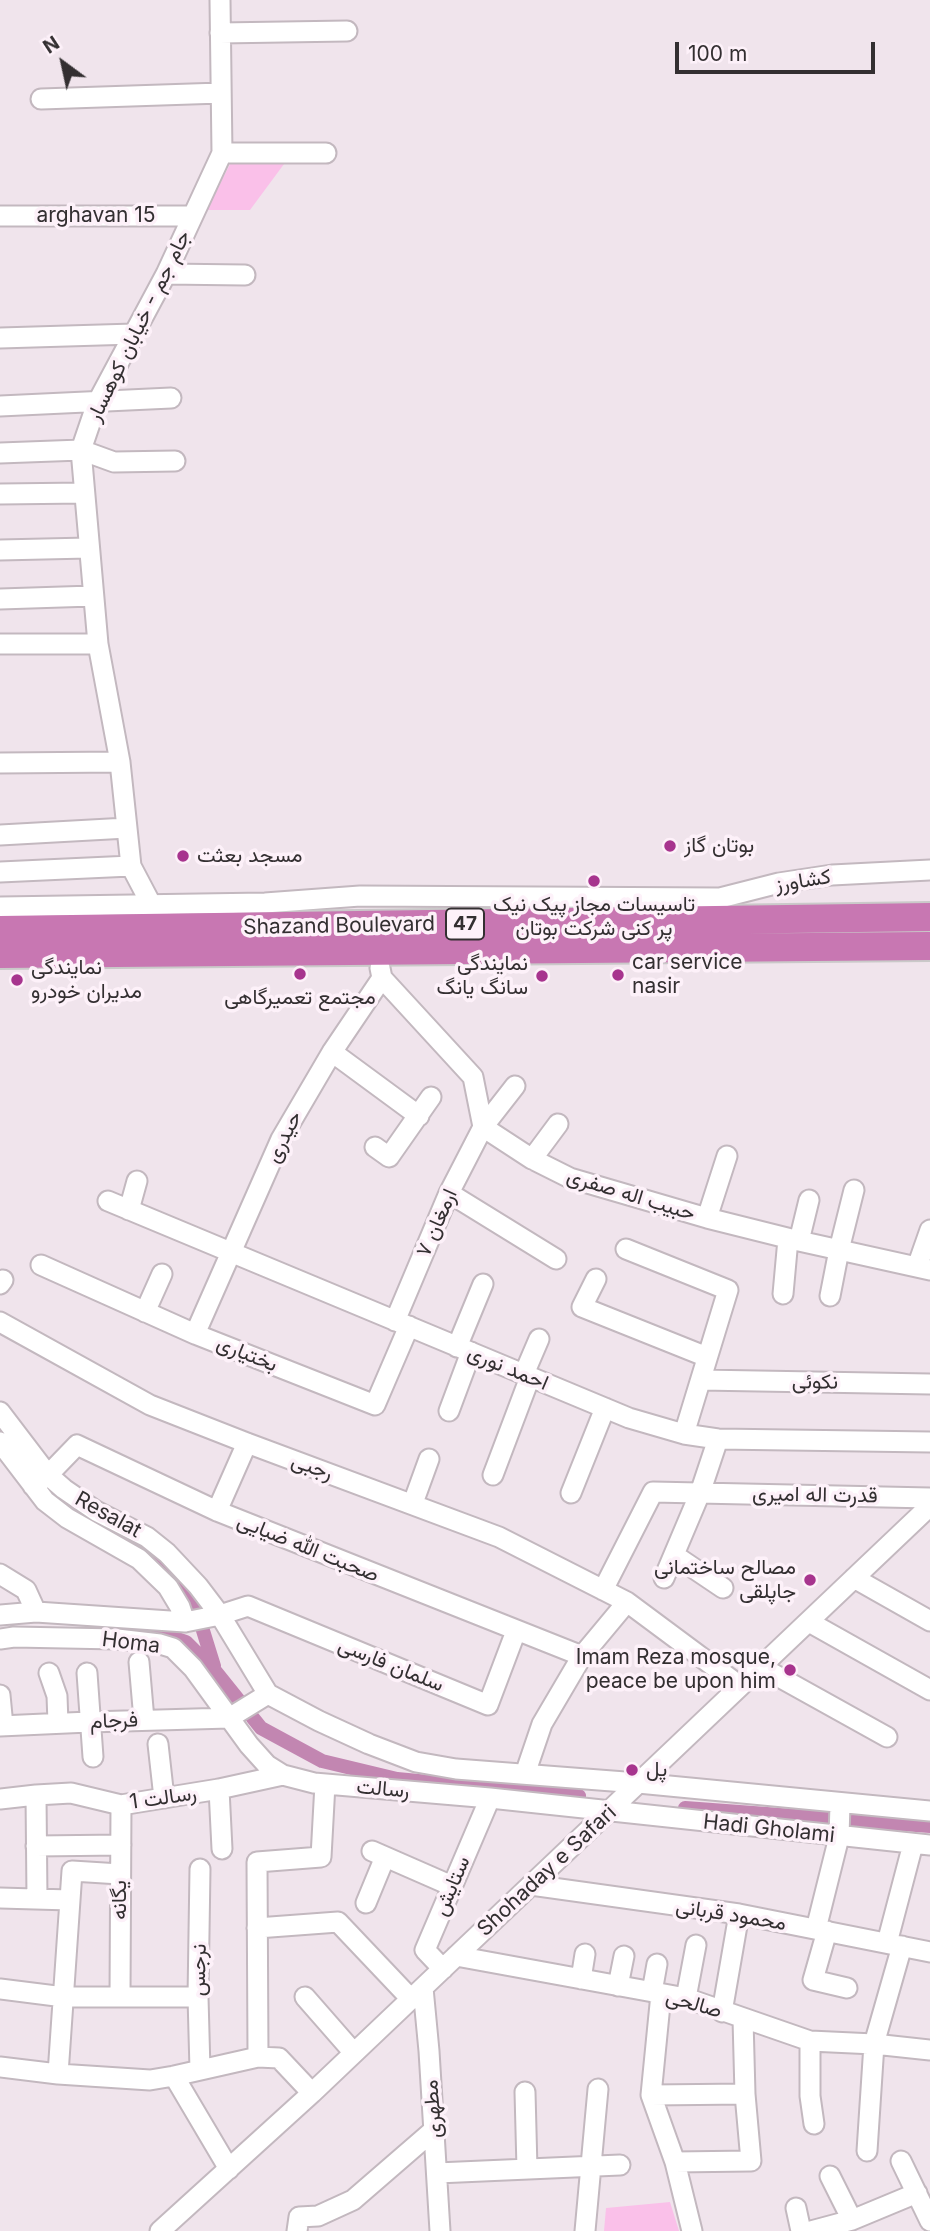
<!DOCTYPE html>
<meta charset="utf-8">
<style>
body{margin:0}
#map{position:relative;width:930px;height:2231px;overflow:hidden;background:#f0e4ec;font-family:Inter,sans-serif}
canvas{display:block}
.north{position:absolute;left:28px;top:28px;width:70px;height:70px;-webkit-text-stroke:5px #fdf1f9;paint-order:stroke;rotate:327deg;font-size:19px;font-weight:700;line-height:28px;text-align:center;color:#332f31}
.north::after{content:'';display:block;margin:auto;width:24px;height:32px;background:#332f31;clip-path:polygon(50% 0,100% 100%,50% 72%,0 100%)}
.scale{position:absolute;left:675px;top:42px;width:200px;height:32px;box-sizing:border-box;border:4px solid #332f31;border-top:0;padding-left:9px;font-size:21px;line-height:24px;white-space:nowrap;color:#332f31;-webkit-text-stroke:5px #fdf1f9;paint-order:stroke}
</style>
<div id="map">
<canvas width="930" height="2231"></canvas>
<div class="north">N</div>
<div class="scale">100 m</div>
</div>
<script>
const ctx = document.querySelector('canvas').getContext('2d');
ctx.lineJoin = 'round';
function paint(path, color) { ctx.fillStyle = color; ctx.fill(path, 'evenodd'); }
const toPath = rows => new Path2D(rows.map(r => 'M' + r).join(''));
function stroke(path, color, width, dash) { ctx.strokeStyle = color; ctx.lineWidth = width; ctx.lineCap = dash ? 'butt' : 'round'; ctx.setLineDash(dash || []); ctx.stroke(path); }
function label(font, color, halo, rows, align = 'center') {
  ctx.font = font + ' Inter,Vazirmatn,sans-serif'; ctx.lineWidth = 7; ctx.setLineDash([]); ctx.textBaseline = 'middle'; ctx.strokeStyle = halo; ctx.fillStyle = color; for (const [text, x, y, turn = 0] of rows) {
    ctx.save(); ctx.translate(x, y); ctx.rotate((+turn || 0) * Math.PI / 180); ctx.textAlign = isNaN(turn) ? turn : align; if (halo) ctx.strokeText(text, 0, 0); ctx.fillText(text, 0, 0); ctx.restore();
  }
}
paint(toPath([
 [287,160,250,210,207,210,231,162],
 [670,2202,679,2231,604,2231,606,2208]
]), '#fac0e9');
stroke(toPath([
 [53,1495,79,1514,142,1550,186,1590,196,1608,214,1666],
 [148,1633,169,1636,186,1642,216,1672,261,1728,322,1761,397,1779,579,1796],
 [685,1808,930,1826]
]), '#c286b1', 14);
const minor = toPath([
 [220,33,347,31],
 [41,99,221,93],
 [222,153,326,153],
 [0,216,192,216],
 [166,274,245,275],
 [0,338,134,334],
 [0,406,171,398],
 [0,453,81,450,114,462,175,461],
 [0,494,84,493],
 [0,550,88,548],
 [0,599,93,596],
 [0,644,98,644],
 [0,763,120,762],
 [0,835,127,828],
 [0,872,131,866],
 [711,903,720,898,779,883,832,875,930,870],
 [151,904,131,866,120,762,98,644,81,450,97,403,166,274,222,153,220,0],
 [0,907,265,903,360,896,720,898],
 [382,978,473,1077,483,1127,532,1159,570,1178,707,1218,799,1241,930,1270],
 [332,1052,419,1116],
 [375,1147,389,1157,431,1097],
 [532,1159,558,1124],
 [449,1193,556,1259],
 [108,1201,629,1418,684,1434,718,1439,930,1442],
 [129,1210,137,1181],
 [707,1218,727,1156],
 [799,1241,809,1200],
 [626,1249,728,1290,684,1434],
 [41,1265,195,1334,375,1405,409,1326],
 [917,1267,930,1230],
 [596,1279,582,1307,707,1357],
 [0,1284,3,1280],
 [783,1294,788,1239],
 [830,1296,839,1250,854,1190],
 [145,1312,162,1274],
 [395,1321,449,1193,483,1127,515,1086],
 [0,1322,150,1405,247,1443,499,1537,627,1602,740,1686],
 [195,1334,281,1139,332,1052,382,978,380,968],
 [457,1347,483,1284],
 [524,1374,539,1339],
 [701,1380,930,1384],
 [449,1411,471,1352],
 [0,1412,48,1475,64,1489,96,1511,147,1537,167,1553,198,1586,220,1615,268,1694,319,1721,369,1744,416,1762,456,1769,638,1783,930,1811],
 [0,1442,45,1501,67,1518,139,1559,168,1587,180,1607,185,1622],
 [493,1475,530,1377],
 [33,1486,48,1475,77,1445,217,1511,582,1656],
 [571,1493,605,1408],
 [413,1503,429,1459],
 [217,1511,247,1443],
 [674,1555,723,1588],
 [0,1574,26,1590,36,1612],
 [664,1578,700,1493,718,1439],
 [854,1578,930,1621],
 [603,1590,653,1492,930,1498],
 [0,1615,36,1612,185,1622,220,1615,248,1606,488,1705,516,1631],
 [809,1622,930,1690],
 [0,1639,14,1637,117,1639,160,1644,173,1648,193,1668,249,1745,267,1765,283,1775,314,1783,490,1798,930,1845],
 [139,1662,144,1720],
 [761,1667,887,1737],
 [49,1673,57,1696,58,1723],
 [87,1673,93,1757],
 [0,1695,3,1726],
 [229,1718,268,1694],
 [0,1726,89,1722,229,1718],
 [158,1744,164,1798],
 [525,1774,542,1724,582,1656,627,1602],
 [219,1789,222,1849],
 [36,1795,37,1899],
 [0,1799,36,1795,71,1793,121,1805,219,1789,283,1775],
 [36,1846,121,1845],
 [372,1851,452,1886],
 [531,1885,739,1914,930,1952],
 [0,1898,70,1900],
 [366,1903,385,1857],
 [257,1928,338,1922,411,1999],
 [816,1929,839,1837,840,1804],
 [827,1931,813,1980,847,1988],
 [887,1943,913,1844],
 [456,1956,686,1998,810,2041,874,2044,930,2050],
 [443,1969,425,1950,490,1798],
 [581,1979,585,1954],
 [618,1986,624,1956],
 [423,1988,429,2051,440,2231],
 [0,1989,64,1997,198,1997],
 [652,1992,657,1964],
 [661,1994,651,2095,675,2162,692,2231],
 [120,1996,121,1805],
 [305,1997,354,2053],
 [686,1998,696,1945],
 [722,2012,739,1914],
 [810,2041,810,2096,814,2124],
 [258,2057,257,1862,321,1857,325,1784],
 [0,2067,58,2074,150,2080,174,2076,258,2057,279,2058,312,2093],
 [200,2070,198,1997,200,1869],
 [58,2074,72,1871,120,1874],
 [174,2076,229,2169],
 [525,2092,527,2169],
 [651,2095,745,2094],
 [867,2151,874,2044,902,1946],
 [901,2161,930,2221],
 [675,2162,751,2161,745,2094,743,2019],
 [437,2173,620,2165],
 [830,2176,852,2220],
 [796,2208,801,2231],
 [160,2231,312,2093,930,1506],
 [297,2231,299,2217,318,2216,353,2200,435,2129],
 [585,2231,598,2089],
 [811,2231,852,2220,917,2193]
]);
const highway = toPath([
 [0,930,930,917],
 [0,954,930,946]
]);
stroke(minor, '#c3b8bf', 23);
stroke(highway, '#cac9c9', 32);
stroke(minor, '#fff', 19);
stroke(highway, '#c877b2', 28);
for (const [x, y, r, color] of [
 [670,846,7,"#a7348e"],
 [183,856,7,"#a7348e"],
 [594,881,7,"#a7348e"],
 [300,974,7,"#a7348e"],
 [618,975,7,"#a7348e"],
 [542,976,7,"#a7348e"],
 [17,980,7,"#a7348e"],
 [810,1580,7,"#a7348e"],
 [790,1670,7,"#a7348e"],
 [632,1770,7,"#a7348e"]
]) { const dot = new Path2D(); dot.arc(x, y, r, 0, 2 * Math.PI); ctx.fillStyle = color; ctx.fill(dot); stroke(dot, '#fdf1f9', 2.5); }
for (const [x, y, w] of [
 [465,924,38]
]) { const box = new Path2D(); box.roundRect(x - w / 2, y - 15.5, w, 31, 5); ctx.fillStyle = '#fdf1f9'; ctx.fill(box); stroke(box, '#332f31', 2); }
label('bold 19px', '#332f31', null, [
 ["47",465,924]
]);
label('21px', '#332f31', '#fdf1f9', [
 ["arghavan 15",96,216],
 ["جام جم - خیابان کوهسار",139,326,-64],
 ["کشاورز",803,881,-9],
 ["Shazand Boulevard",339,926,-1],
 ["حیدری",284,1137,-63],
 ["حبیب اله صفری",631,1195,17],
 ["ارمغان ۷",437,1223,-66],
 ["بختیاری",247,1354,22],
 ["احمد نوری",508,1368,23],
 ["نکوئی",815,1382,1],
 ["رجبی",312,1467,20],
 ["قدرت اله امیری",815,1495,1],
 ["Resalat",108,1515,29],
 ["صحبت الله ضیایی",308,1548,22],
 ["Homa",131,1643,7],
 ["سلمان فارسی",391,1665,22],
 ["فرجام",114,1721,-2],
 ["رسالت",383,1789,5],
 ["رسالت 1",163,1798,-8],
 ["Hadi Gholami",769,1829,6],
 ["Shohaday e Safari",547,1871,-43],
 ["ستایش",452,1886,-67],
 ["یگانه",120,1900,-90],
 ["محمود قربانی",731,1915,9],
 ["نرجس",199,1970,-89],
 ["صالحی",694,2004,16],
 ["مطهری",433,2109,-94]
]);
label('21px', '#332f31', '#fdf1f9', [
 ["بوتان گاز",684,846],
 ["مسجد بعثت",197,856],
 ["تاسیسات مجاز پیک نیک",594,905,"center"],
 ["پر کنی شرکت بوتان",594,929,"center"],
 ["car service",632,963],
 ["nasir",632,987],
 ["نمایندگی",528,964,"right"],
 ["سانگ یانگ",528,988,"right"],
 ["نمایندگی",31,968],
 ["مدیران خودرو",31,992],
 ["مجتمع تعمیرگاهی",300,998,"center"],
 ["مصالح ساختمانی",796,1568,"right"],
 ["جاپلقی",796,1592,"right"],
 ["Imam Reza mosque,",776,1658,"right"],
 ["peace be upon him",776,1682,"right"],
 ["پل",646,1770]
], 'left');
</script>
